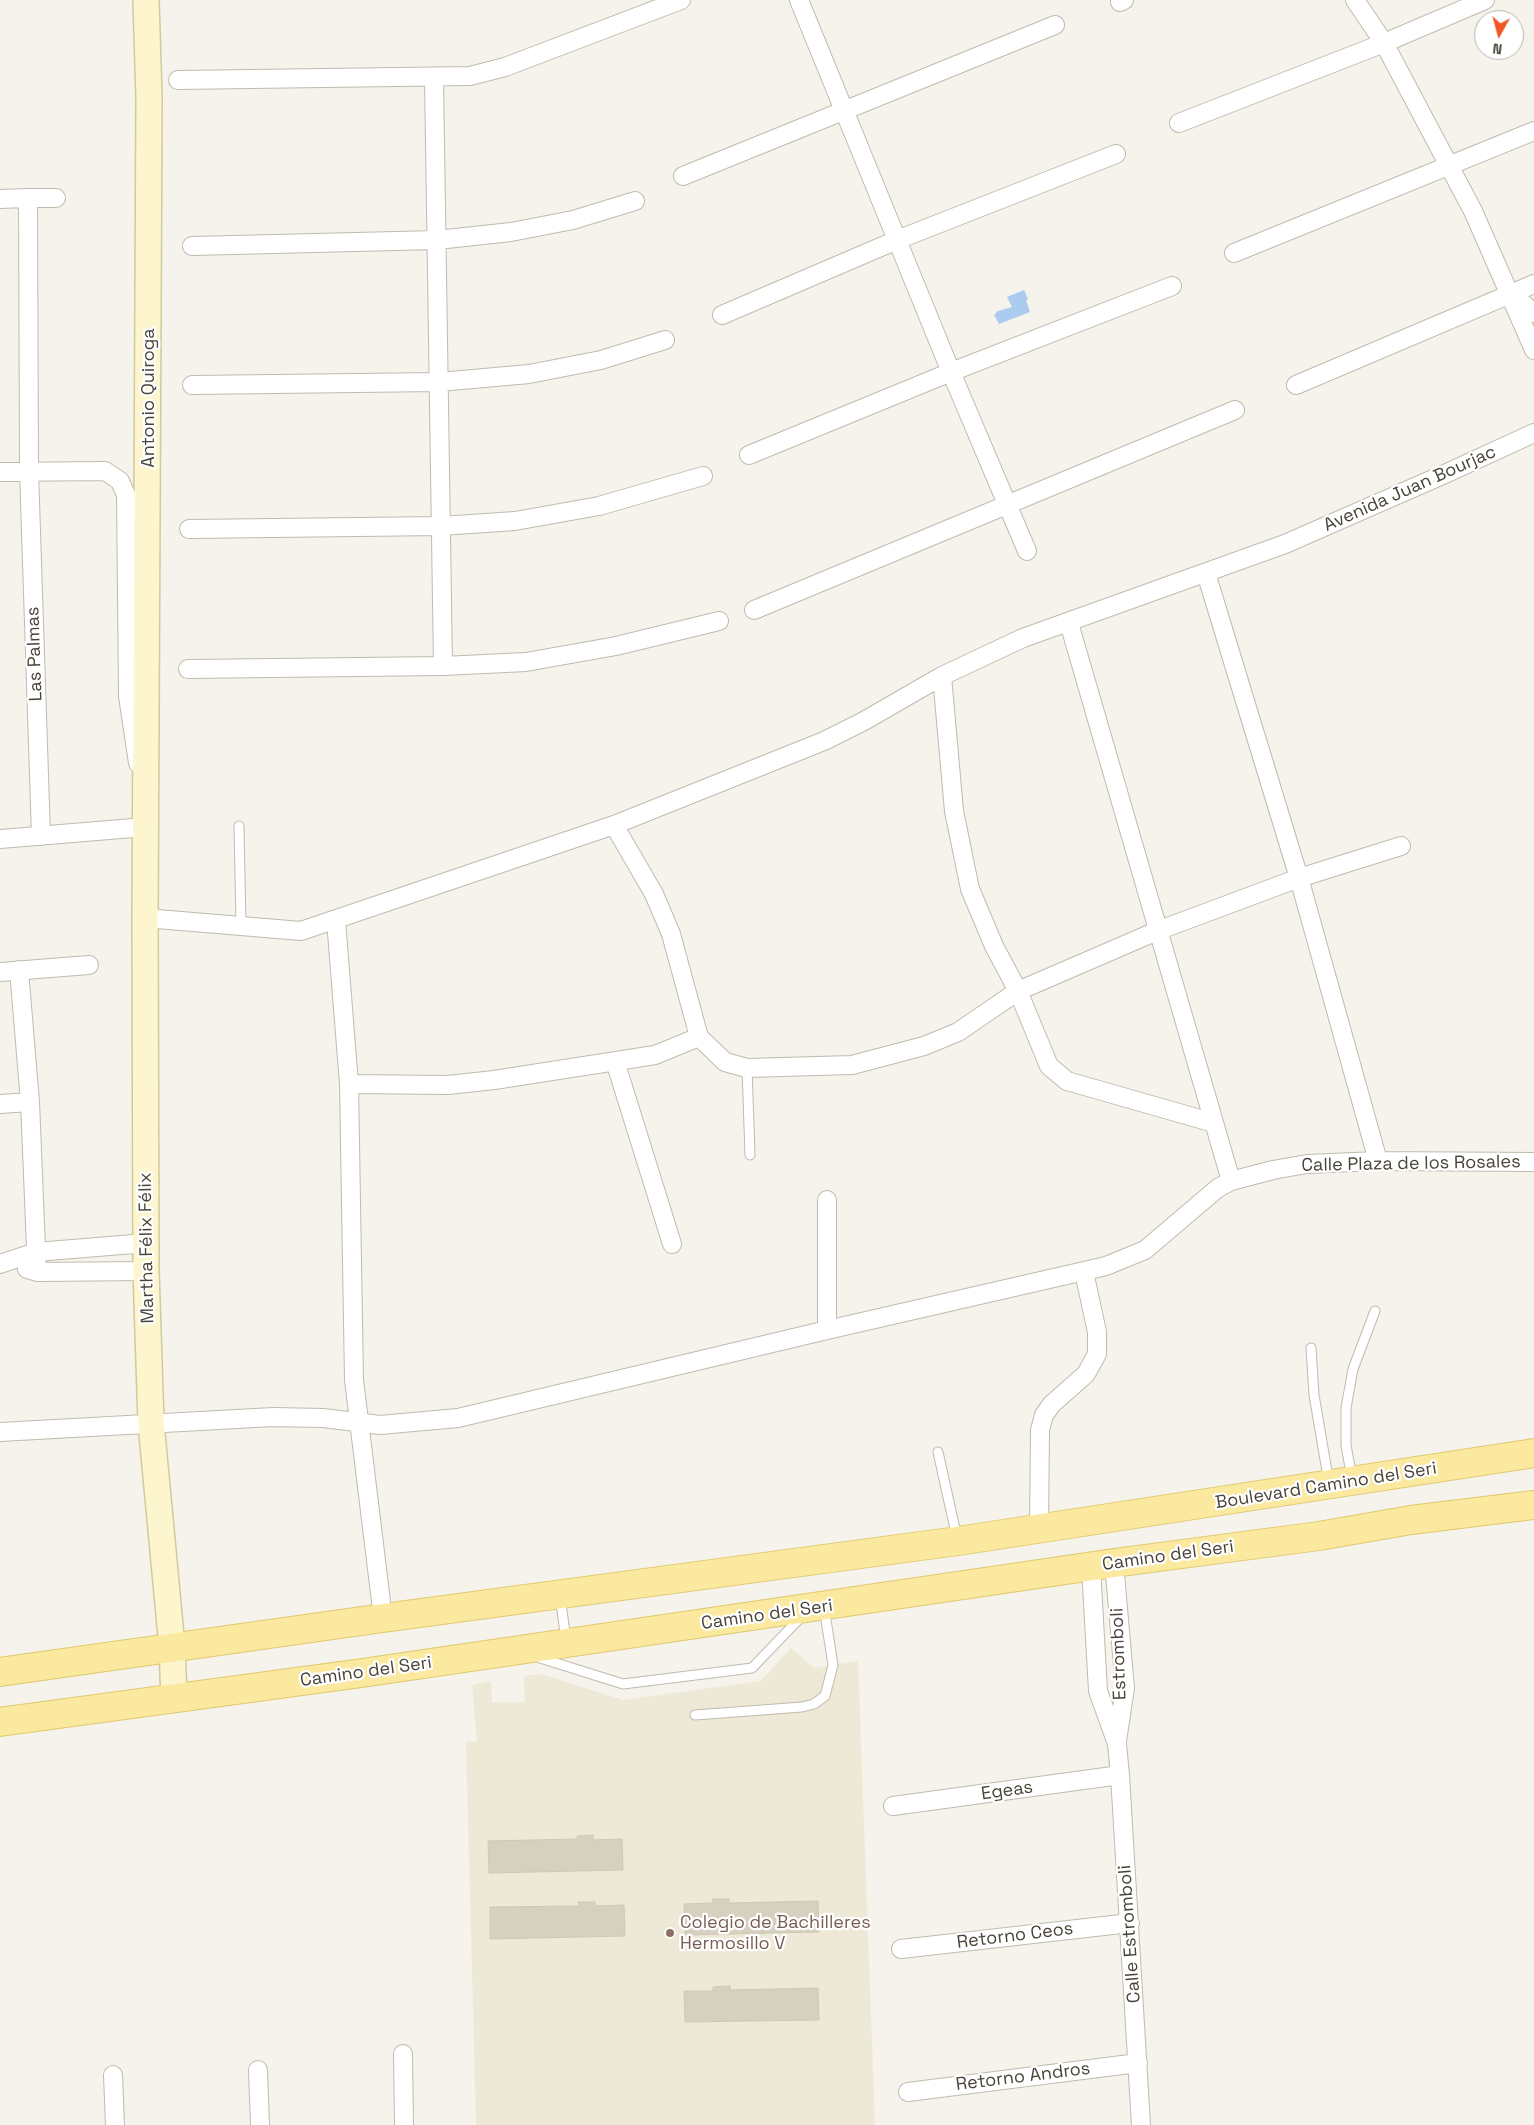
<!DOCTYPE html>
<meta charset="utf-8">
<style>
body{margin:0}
#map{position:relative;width:1534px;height:2125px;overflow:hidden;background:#f5f3eb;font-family:"Space Grotesk",sans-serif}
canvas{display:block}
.north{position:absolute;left:1474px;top:10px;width:50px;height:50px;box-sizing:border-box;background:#fff;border:1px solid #b6b4b0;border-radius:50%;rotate:187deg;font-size:14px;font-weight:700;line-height:20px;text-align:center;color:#494439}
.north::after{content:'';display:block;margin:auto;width:18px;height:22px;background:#f15726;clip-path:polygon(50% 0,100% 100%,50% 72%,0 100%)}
</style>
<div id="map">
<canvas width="1534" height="2125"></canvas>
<div class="north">N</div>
</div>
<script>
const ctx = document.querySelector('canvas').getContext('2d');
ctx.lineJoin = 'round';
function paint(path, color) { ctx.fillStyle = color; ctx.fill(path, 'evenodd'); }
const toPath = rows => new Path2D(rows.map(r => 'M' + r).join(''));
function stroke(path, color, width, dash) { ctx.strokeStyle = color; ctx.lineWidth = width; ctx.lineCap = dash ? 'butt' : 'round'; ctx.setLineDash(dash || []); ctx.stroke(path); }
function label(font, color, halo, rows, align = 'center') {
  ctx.font = font + ' "Space Grotesk",sans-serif'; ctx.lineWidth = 4.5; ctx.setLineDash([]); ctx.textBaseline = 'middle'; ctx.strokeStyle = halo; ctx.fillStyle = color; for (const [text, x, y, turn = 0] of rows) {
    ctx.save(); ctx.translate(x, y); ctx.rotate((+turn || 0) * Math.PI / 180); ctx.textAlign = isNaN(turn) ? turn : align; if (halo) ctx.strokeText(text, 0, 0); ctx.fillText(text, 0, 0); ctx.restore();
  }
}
paint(toPath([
 [791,1648,814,1668,858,1661,875,2125,476,2125,466,1742,477,1741,472,1685,491,1681,492,1703,525,1702,524,1676,541,1674,623,1700,761,1681]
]), '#ede9d6');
paint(toPath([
 [1024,290,1028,299,1026,300,1030,312,999,324,994,315,998,311,1012,307,1007,297]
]), '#abccee');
const building = toPath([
 [593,1835,593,1840,622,1839,623,1870,489,1873,488,1841,577,1839,577,1836,593,1835],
 [713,1899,729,1899,729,1903,818,1901,819,1932,685,1935,684,1904,713,1903,713,1899],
 [578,1902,595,1902,595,1906,624,1905,625,1936,490,1939,490,1907,579,1906,578,1902],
 [730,1986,730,1990,818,1988,819,2020,685,2022,684,1991,713,1991,713,1987,730,1986]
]);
paint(building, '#d6d0c1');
stroke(building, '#d1c8b4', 1);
const lane = toPath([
 [239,826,241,926],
 [747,1068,750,1155],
 [1311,1348,1314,1395,1329,1483],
 [938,1452,957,1538],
 [1352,1479,1346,1445,1346,1408,1353,1369,1375,1311],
 [560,1596,566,1640],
 [537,1657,623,1684,752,1668,803,1615],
 [695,1715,802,1707,814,1704,825,1696,833,1665,824,1607]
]);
const street = toPath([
 [799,0,951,372,1027,551],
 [1355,0,1384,43,1473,211,1534,350],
 [1120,2,1124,0],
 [434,78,443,666],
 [178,80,470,76,505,67,681,0],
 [1179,123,1384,43,1485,0],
 [683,176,1055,25],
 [28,198,56,198],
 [0,199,28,198,29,471,41,836],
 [192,246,437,240,511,232,573,220,635,201],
 [1234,253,1534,131],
 [1513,295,1534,313],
 [722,315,897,240,1116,154],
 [192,385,439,382,529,374,601,360,665,340],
 [1296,385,1534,284],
 [749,455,951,372,1172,286],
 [0,472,105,471,120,481,126,495,128,696,138,763],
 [189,529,441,526,515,521,599,506,703,476],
 [1206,573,1299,878,1378,1161],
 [754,610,1235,410],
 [1069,623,1231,1181],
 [188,669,443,666,526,662,616,646,719,621],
 [0,839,145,827],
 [145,918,301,931,614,825,824,741,864,721,942,676,1023,638,1285,544,1447,473,1534,433],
 [336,920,349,1084,354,1380,383,1618],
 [19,970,30,1102,37,1272],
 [0,972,89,965],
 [699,1037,725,1062,747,1068,852,1065,924,1046,958,1032,1018,991,994,946,970,889,954,811,942,676],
 [615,1061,672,1244],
 [349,1084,448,1085,494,1080,655,1055,699,1037,671,934,654,894,614,825],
 [0,1104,30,1102],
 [1214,1123,1067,1081,1049,1066,1018,991,1157,931,1299,878,1401,846],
 [0,1264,36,1252,146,1243],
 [27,1269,37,1272,146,1271],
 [827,1330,827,1200],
 [0,1432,273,1417,323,1418,380,1425,458,1418,827,1330,1106,1266,1145,1250,1218,1188,1231,1181,1273,1170,1307,1164,1378,1161,1534,1162],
 [1039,1529,1040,1430,1044,1415,1052,1404,1086,1374,1097,1354,1097,1332,1084,1272],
 [1114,1563,1125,1688,1117,1741],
 [1091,1567,1098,1691,1117,1744,1120,1775,1141,2125],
 [893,1806,1120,1775],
 [901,1949,1130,1923],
 [403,2054,404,2125],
 [258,2070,260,2125],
 [113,2075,115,2125],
 [908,2092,1138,2063]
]);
const secondary = toPath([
 [146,0,149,98,145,918,146,1271,151,1423,172,1647,174,1699]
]);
const primary = toPath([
 [0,1672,383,1618,958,1541,1534,1453],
 [0,1722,362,1673,1114,1563,1319,1536,1411,1520,1534,1505]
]);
stroke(lane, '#c0bbae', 11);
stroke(street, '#c0bbae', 20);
stroke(secondary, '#d2c99c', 28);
stroke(primary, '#e0c86e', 30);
stroke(lane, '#fff', 9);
stroke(street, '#fff', 18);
stroke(secondary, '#fdf5cd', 25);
stroke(primary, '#fae99f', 28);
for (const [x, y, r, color] of [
 [670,1933,5,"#8d6e63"]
]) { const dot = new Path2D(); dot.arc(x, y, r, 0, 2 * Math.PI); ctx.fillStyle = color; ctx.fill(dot); stroke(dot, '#fff', 2); }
label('18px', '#494439', '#fff', [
 ["Antonio Quiroga",149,398,-90],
 ["Avenida Juan Bourjac",1410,489,-24],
 ["Las Palmas",35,654,-92],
 ["Calle Plaza de los Rosales",1411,1164,-1],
 ["Martha Félix Félix",147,1248,-91],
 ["Boulevard Camino del Seri",1326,1486,-9],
 ["Camino del Seri",1168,1556,-8],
 ["Camino del Seri",767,1615,-8],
 ["Estromboli",1119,1654,-92],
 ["Camino del Seri",366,1672,-8],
 ["Egeas",1007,1791,-8],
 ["Calle Estromboli",1130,1934,-94],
 ["Retorno Ceos",1015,1936,-7],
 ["Retorno Andros",1023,2077,-7]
]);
label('18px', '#785e54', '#fff', [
 ["Colegio de Bachilleres",680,1923],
 ["Hermosillo V",680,1944]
], 'left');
</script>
